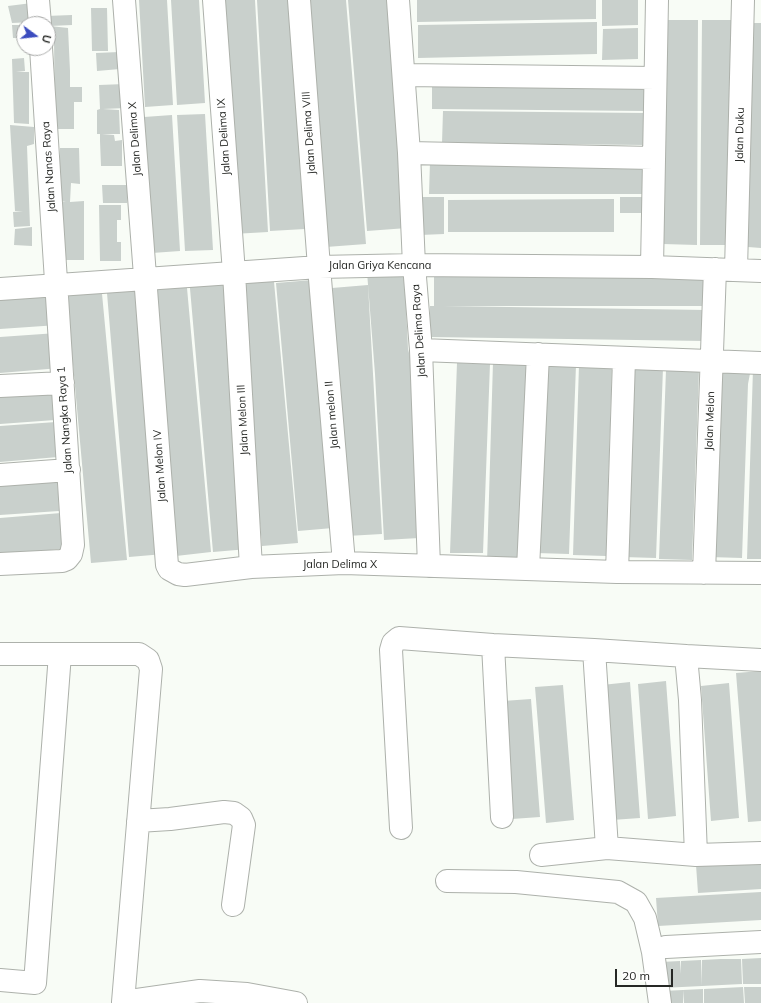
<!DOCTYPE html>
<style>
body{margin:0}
#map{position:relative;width:761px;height:1003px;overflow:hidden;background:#f8fcf6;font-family:Mulish,sans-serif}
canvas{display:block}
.north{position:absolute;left:16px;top:16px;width:40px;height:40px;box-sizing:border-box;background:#fff;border:1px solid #a8a9a8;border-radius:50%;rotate:105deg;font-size:11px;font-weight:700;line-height:16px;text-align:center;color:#262825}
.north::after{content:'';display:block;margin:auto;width:14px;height:18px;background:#3b4cbf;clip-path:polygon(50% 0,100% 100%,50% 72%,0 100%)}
.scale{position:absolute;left:615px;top:969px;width:58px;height:18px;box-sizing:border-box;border:2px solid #262825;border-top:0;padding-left:5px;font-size:12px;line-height:14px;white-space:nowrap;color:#262825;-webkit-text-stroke:3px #fff;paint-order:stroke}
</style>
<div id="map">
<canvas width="761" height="1003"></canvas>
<div class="north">U</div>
<div class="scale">20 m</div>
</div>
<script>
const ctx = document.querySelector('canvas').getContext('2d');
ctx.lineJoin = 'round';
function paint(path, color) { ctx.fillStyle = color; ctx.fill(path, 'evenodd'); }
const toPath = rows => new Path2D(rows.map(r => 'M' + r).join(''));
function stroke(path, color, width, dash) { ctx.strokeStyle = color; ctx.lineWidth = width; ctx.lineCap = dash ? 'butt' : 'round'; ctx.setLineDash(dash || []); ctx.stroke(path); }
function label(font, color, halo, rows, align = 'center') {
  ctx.font = font + ' Mulish,sans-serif'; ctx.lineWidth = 3.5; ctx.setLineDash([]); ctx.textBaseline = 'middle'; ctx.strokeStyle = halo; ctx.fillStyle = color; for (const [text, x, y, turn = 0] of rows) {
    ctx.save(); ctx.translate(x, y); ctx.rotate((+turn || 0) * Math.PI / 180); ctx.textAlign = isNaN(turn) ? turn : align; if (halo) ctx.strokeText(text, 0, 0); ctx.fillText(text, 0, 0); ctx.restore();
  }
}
paint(toPath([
 [139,0,167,0,173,105,145,107],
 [171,0,199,0,205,103,177,105],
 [219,0,255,0,268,232,233,234],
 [257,0,292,0,305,229,270,231],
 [306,0,346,0,366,244,326,247],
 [348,0,388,0,407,228,367,231],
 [417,0,596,0,596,19,417,22],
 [602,0,638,0,638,25,602,26],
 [32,3,33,22,12,23,8,6],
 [91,8,107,8,108,51,92,51],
 [72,15,72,25,50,26,68,28,70,71,70,87,82,87,82,102,74,102,74,129,55,129,54,40,50,40,50,26,46,16],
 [665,20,698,20,697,245,663,244],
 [702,20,735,20,734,245,700,245],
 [597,22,597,54,418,58,418,25],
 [749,23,761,23,761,248,748,247],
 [12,25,24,25,24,38,13,38],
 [638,28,638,59,602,60,603,29],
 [119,52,120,69,97,71,96,53],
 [24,58,25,71,16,72,29,72,29,124,14,123,12,59],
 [432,77,645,78,645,111,432,109],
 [125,84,126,108,103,109,119,110,120,134,102,134,114,135,115,141,122,140,122,166,101,166,100,141,100,134,97,134,97,110,100,109,99,85],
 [443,111,646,113,646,145,442,143],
 [205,114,213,250,185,251,177,115],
 [172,115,180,251,152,253,144,117],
 [10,125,34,127,34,144,27,146,30,226,14,227,13,212,23,211,15,211],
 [60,148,79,148,80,184,71,183,70,202,84,201,84,260,64,260,57,202,66,202,59,201],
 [430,162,647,162,647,194,429,194],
 [102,185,127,185,127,203,103,203],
 [420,197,444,197,444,234,420,235],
 [620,197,647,197,647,213,620,213],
 [614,199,614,232,448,232,448,200],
 [99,205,121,205,121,220,117,220,117,242,121,242,121,261,100,261],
 [32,227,32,246,14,245,15,229],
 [273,271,298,543,262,546,238,274],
 [434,271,707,271,707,306,443,306,706,310,705,341,430,337,430,306,434,306],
 [367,272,412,272,406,306,408,349,410,357,419,538,384,540,375,374],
 [225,274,248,549,213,552,189,277],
 [186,277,211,552,176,556,151,280],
 [312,280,333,528,298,531,276,283],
 [101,283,127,560,91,563,66,287],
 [368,285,382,534,347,536,332,288],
 [55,289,58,325,0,329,0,293],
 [142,290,164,554,129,557,107,293],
 [57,333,60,368,0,373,0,337],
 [493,362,527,363,520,564,487,563],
 [457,363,490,364,483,553,450,553],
 [752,363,748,384,742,558,709,557,715,364],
 [543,364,576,365,569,554,536,553],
 [579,365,612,366,606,556,573,555],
 [629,367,663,368,656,558,623,557],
 [753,369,761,369,761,559,747,559],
 [666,370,699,371,692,560,659,559],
 [53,385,55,420,0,424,0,389],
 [56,422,58,457,0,462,0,426],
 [57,475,59,511,0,515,0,479],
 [61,513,63,549,0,554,0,518],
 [761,671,761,821,748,822,736,673],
 [666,681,676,816,648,819,638,684],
 [630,682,640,818,612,820,602,685],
 [729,683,739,818,711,821,701,686],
 [563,685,574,820,546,823,535,687],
 [531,699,540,817,512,819,503,701],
 [761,861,761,889,698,893,696,865],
 [761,892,761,920,658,926,656,898],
 [761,958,761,984,743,984,742,959],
 [721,959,741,959,742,984,702,986,702,960],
 [701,960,702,986,662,988,661,962,680,961,681,974,681,961],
 [743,987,744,1003,704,1003,704,989],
 [744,987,761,987,761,1003,745,1003],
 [703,989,703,1003,684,1003,683,990],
 [683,990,683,1003,663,1003,663,991]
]), '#c9d0cc');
const minor = toPath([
 [38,0,40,24],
 [124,0,167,565,169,569,178,574,185,575,251,567,344,563,617,572,761,573],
 [214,0,234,273,251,567],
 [299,0,319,267,344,563],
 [398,0,409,153,414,265,421,350,429,566],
 [404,75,655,78],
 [409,153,653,158],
 [652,267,657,0],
 [736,270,743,0],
 [0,289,319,267,414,265,652,267,761,271],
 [421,350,761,363],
 [0,386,63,383],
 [0,475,69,470],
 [0,564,62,561,67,559,71,554,73,545,41,48],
 [528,569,538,354],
 [617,572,624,359],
 [704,573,715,269],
 [493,645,502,817],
 [594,650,607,848],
 [0,654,139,654,148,660,151,669,123,1002,200,991,247,994,296,1003],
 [138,821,170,819,224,812,234,813,241,818,244,825,233,905],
 [401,828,391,650,393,643,399,638,493,645,594,650,686,656],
 [541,855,607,848,696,855,761,853],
 [696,855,690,700,686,656,761,660],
 [447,881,516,882,618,892,636,902,645,918,653,952,660,1003],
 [666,947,761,942],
 [0,980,35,983,60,654]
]);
stroke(minor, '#adb1ab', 24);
stroke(minor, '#fff', 22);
label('11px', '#262825', '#fff', [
 ["Jalan Delima VIII",309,133,-94],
 ["Jalan Duku",740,135,-89],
 ["Jalan Delima IX",224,137,-94],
 ["Jalan Delima X",135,139,-94],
 ["Jalan Nanas Raya",49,167,-94],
 ["Jalan Griya Kencana",380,266],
 ["Jalan Delima Raya",419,331,-94],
 ["Jalan melon II",332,415,-95],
 ["Jalan Nangka Raya 1",65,420,-94],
 ["Jalan Melon III",243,420,-93],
 ["Jalan Melon",710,421,-88],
 ["Jalan Melon IV",160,466,-94],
 ["Jalan Delima X",340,565]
]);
</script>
